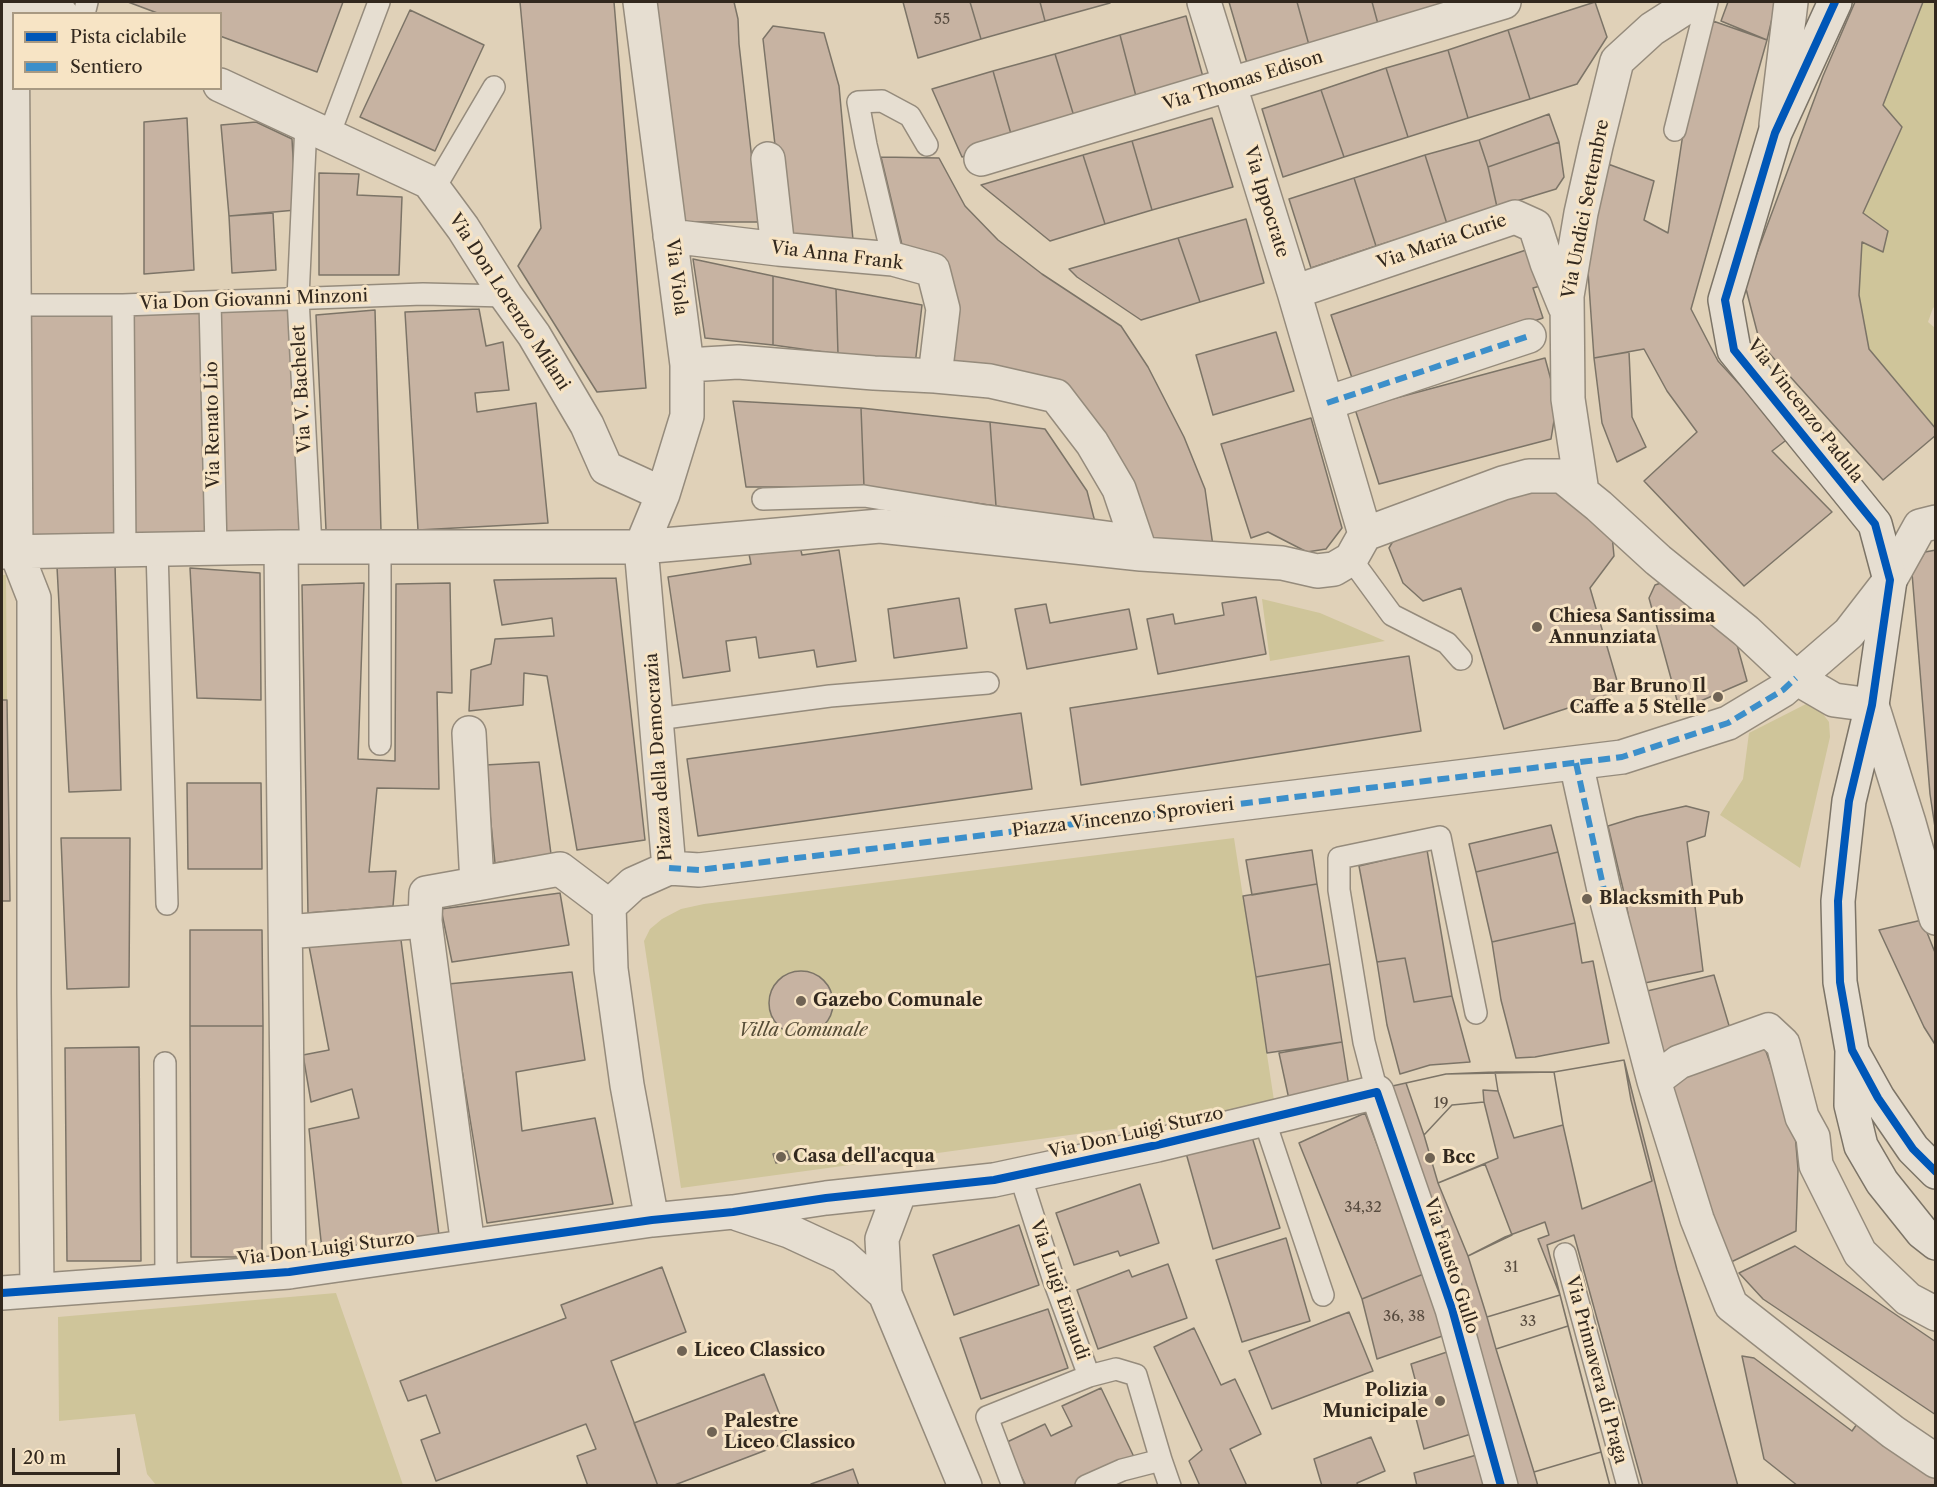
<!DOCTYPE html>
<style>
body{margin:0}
#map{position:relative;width:1937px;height:1487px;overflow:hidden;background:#e0d1b8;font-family:"Libre Caslon Text",serif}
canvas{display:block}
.frame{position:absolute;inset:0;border:3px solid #32281e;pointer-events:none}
.legend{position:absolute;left:12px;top:12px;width:210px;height:78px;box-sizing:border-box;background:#f7e4c5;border:2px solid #a89982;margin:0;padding:8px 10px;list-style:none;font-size:18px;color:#32281e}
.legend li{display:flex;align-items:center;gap:12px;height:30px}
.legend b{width:30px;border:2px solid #a89982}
.scale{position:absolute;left:12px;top:1448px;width:108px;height:27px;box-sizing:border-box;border:3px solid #32281e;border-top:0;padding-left:8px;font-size:18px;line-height:21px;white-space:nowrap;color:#32281e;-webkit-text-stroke:4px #f7e4c5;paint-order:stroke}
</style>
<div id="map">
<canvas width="1937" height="1487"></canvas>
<div class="frame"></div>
<ul class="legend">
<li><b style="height:8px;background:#0057b8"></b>Pista ciclabile</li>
<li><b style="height:8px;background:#3c8fca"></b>Sentiero</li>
</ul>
<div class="scale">20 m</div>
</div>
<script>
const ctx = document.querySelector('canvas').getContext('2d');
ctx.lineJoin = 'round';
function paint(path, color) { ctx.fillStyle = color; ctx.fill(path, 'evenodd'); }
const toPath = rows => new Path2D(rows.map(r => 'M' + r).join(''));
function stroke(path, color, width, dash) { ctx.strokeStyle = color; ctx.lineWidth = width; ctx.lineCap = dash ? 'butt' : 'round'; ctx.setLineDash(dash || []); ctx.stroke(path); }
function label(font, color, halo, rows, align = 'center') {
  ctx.font = font + ' "Libre Caslon Text",serif'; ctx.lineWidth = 6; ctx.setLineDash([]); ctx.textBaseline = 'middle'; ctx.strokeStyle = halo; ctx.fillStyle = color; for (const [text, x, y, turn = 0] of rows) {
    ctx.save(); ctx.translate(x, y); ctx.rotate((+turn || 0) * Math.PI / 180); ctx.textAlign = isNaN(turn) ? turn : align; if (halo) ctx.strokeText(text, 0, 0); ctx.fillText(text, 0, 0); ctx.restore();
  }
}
paint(toPath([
 [1923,2,1935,2,1936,306,1933,308,1928,322,1935,328,1935,429,1869,349,1859,295,1862,242,1883,252,1888,231,1863,213,1902,127,1883,105],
 [2,575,6,575,7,700,2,700],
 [1262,599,1320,613,1385,641,1270,661],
 [1806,704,1820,710,1829,722,1830,737,1800,868,1720,815,1743,779,1749,733],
 [1234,838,1275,1107,681,1188,644,941,650,929,662,919,681,909,704,904],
 [336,1293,403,1485,156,1485,147,1474,135,1414,59,1421,58,1317]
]), '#cfc59a');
const building = toPath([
 [128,2,343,2,317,72,220,36,220,14,160,14,128,2],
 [520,2,614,2,646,388,597,392,518,266,541,228,520,2],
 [645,2,734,2,738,19,739,44,759,222,682,222,645,2],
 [903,2,970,2,981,39,918,58,903,2],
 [970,2,1040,2,1045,21,981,39,970,2],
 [1040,2,1110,2,1110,3,1045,21,1040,2],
 [1229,2,1297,2,1309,45,1247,63,1229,2],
 [1297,2,1372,2,1378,24,1309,45,1297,2],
 [1372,2,1438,2,1440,6,1378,24,1372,2],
 [1595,2,1607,37,1577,84,1530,99,1508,30,1595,2],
 [1728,2,1776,2,1767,40,1721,21,1728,2],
 [1855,2,1923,2,1883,105,1902,127,1863,213,1888,231,1883,252,1862,242,1859,295,1869,349,1936,429,1936,435,1883,480,1760,343,1745,285,1823,76,1855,2],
 [410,10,484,45,435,151,360,117,410,10],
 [1186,16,1205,84,1138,104,1120,35,1186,16],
 [1713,21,1767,40,1691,309,1718,361,1789,438,1772,451,1832,512,1744,586,1644,481,1697,432,1667,391,1644,349,1594,358,1587,257,1608,164,1654,181,1644,220,1668,233,1689,94,1713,21],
 [773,26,824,33,839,86,853,240,785,233,763,39,773,26],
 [1508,30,1530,99,1468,118,1448,50,1508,30],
 [1120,35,1138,104,1076,123,1055,54,1120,35],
 [1448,50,1468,118,1408,137,1386,68,1448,50],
 [1055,54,1076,123,1013,141,993,71,1055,54],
 [1386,68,1408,137,1344,157,1321,90,1386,68],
 [993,71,1013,141,962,157,932,89,993,71],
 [1321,90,1344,157,1283,177,1262,109,1321,90],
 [1549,114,1559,142,1488,167,1479,140,1549,114],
 [187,118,194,270,144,274,144,122,187,118],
 [1212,118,1233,187,1152,210,1132,141,1212,118],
 [256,122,292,139,296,210,229,216,221,125,256,122],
 [1479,140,1488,167,1497,207,1447,224,1425,155,1479,140],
 [1132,141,1152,210,1105,224,1083,155,1132,141],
 [1559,142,1564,177,1556,189,1497,207,1488,167,1559,142],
 [1083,155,1105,224,1050,241,981,185,1083,155],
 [1425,155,1447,224,1376,246,1354,178,1425,155],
 [881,157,939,158,965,206,998,240,1042,274,1121,326,1148,367,1184,437,1205,489,1213,546,1150,542,1063,386,949,365,943,261,903,249,881,157],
 [319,173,359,174,357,195,402,197,399,275,319,275,319,173],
 [1354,178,1376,246,1311,268,1289,199,1354,178],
 [273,213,276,270,232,273,229,216,273,213],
 [1246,219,1264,283,1200,302,1178,238,1246,219],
 [1178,238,1200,302,1141,320,1077,277,1069,269,1178,238],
 [1532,248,1544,285,1533,288,1543,318,1353,381,1331,315,1532,248],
 [693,259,773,276,773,345,705,338,693,259],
 [773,276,836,289,838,354,773,345,773,276],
 [836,289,922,305,915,365,838,354,836,289],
 [298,298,311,547,216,548,210,302,298,298],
 [210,302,216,548,125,550,123,305,210,302],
 [14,305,123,305,125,550,16,552,14,305],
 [479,309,486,346,503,342,509,390,475,393,477,412,536,403,548,523,418,530,405,312,479,309],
 [375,310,381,531,326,530,316,315,375,310],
 [1276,332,1294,391,1213,415,1196,355,1276,332],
 [1629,352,1632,417,1646,447,1617,462,1602,423,1594,358,1629,352],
 [1545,358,1557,402,1551,439,1379,484,1355,409,1545,358],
 [733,401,861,408,864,487,746,487,733,401],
 [861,408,990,422,996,506,864,487,861,408],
 [1311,418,1342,528,1326,549,1307,552,1268,532,1251,538,1221,444,1311,418],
 [990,422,1045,429,1087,491,1095,522,996,506,990,422],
 [1526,487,1565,493,1612,535,1614,556,1590,588,1620,691,1504,729,1461,588,1423,601,1403,583,1389,548,1396,536,1526,487],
 [799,542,802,555,839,550,856,661,817,667,814,650,759,658,756,637,726,641,730,671,683,678,668,577,751,564,748,549,799,542],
 [1936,550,1936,834,1930,794,1912,573,1925,552,1936,550],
 [115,564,121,790,69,792,57,567,115,564],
 [190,568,260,573,261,700,197,698,190,568],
 [616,578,645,840,577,850,547,676,524,673,523,705,469,711,471,670,491,664,495,639,554,636,552,618,502,625,494,580,616,578],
 [1676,578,1731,623,1747,681,1689,706,1678,704,1649,598,1655,585,1676,578],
 [364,583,358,759,395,761,396,584,450,583,452,693,437,692,439,789,377,788,369,872,396,871,393,906,308,913,302,585,364,583],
 [1256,597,1266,654,1158,674,1147,619,1173,614,1175,624,1224,615,1222,603,1256,597],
 [959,598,967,648,894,658,888,609,959,598],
 [1046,604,1050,623,1129,609,1137,649,1027,669,1015,609,1046,604],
 [1409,656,1421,731,1081,785,1070,708,1409,656],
 [2,700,7,700,10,901,2,901,2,700],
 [1021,713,1032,789,698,836,687,759,1021,713],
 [539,762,551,854,495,863,485,765,539,762],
 [187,783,261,783,262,869,188,869,187,783],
 [1686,806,1709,812,1705,836,1687,842,1703,971,1640,984,1625,897,1608,826,1637,817,1686,806],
 [1551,825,1558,852,1476,872,1469,844,1551,825],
 [61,838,130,838,129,987,67,989,61,838],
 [1312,850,1317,884,1252,895,1246,860,1312,850],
 [1427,850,1452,996,1414,1002,1405,958,1377,962,1359,866,1427,850],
 [1558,852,1575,923,1492,942,1476,872,1558,852],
 [1317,884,1330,964,1256,977,1243,896,1317,884],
 [560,893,569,945,452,962,441,909,560,893],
 [1922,920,1936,955,1936,1046,1924,1027,1879,930,1922,920],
 [1575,923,1582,963,1593,961,1609,1043,1535,1057,1516,1058,1501,1000,1492,942,1575,923],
 [190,930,262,930,263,1026,190,1026,190,930],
 [401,940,439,1235,322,1250,309,1129,359,1118,352,1089,311,1102,303,1055,329,1050,309,946,401,940],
 [1405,958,1414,1002,1452,996,1470,1062,1430,1065,1400,1074,1387,1025,1377,962,1405,958],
 [1330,964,1342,1042,1267,1053,1256,977,1330,964],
 '769 1003a32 32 0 1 1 64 0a32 32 0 1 1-64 0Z',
 [572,972,585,1060,516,1072,522,1131,595,1118,613,1204,487,1223,448,984,572,972],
 [1714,975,1733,1039,1660,1064,1643,992,1714,975],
 [190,1026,263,1026,262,1257,191,1257,190,1026],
 [1342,1042,1350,1093,1290,1104,1279,1053,1342,1042],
 [1763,1043,1795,1133,1798,1169,1796,1231,1729,1263,1668,1077,1763,1043],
 [139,1047,141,1261,67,1261,65,1048,139,1047],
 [1624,1060,1677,1270,1738,1486,1643,1486,1574,1235,1547,1245,1610,1486,1515,1486,1388,1087,1446,1074,1554,1072,1624,1060],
 [1624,1060,1631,1100,1652,1181,1582,1209,1563,1125,1554,1072,1624,1060],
 [1495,1072,1498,1091,1483,1090,1484,1102,1452,1105,1424,1135,1406,1083,1446,1074,1495,1072],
 [1495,1072,1554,1072,1563,1125,1514,1138,1498,1091,1495,1072],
 [1484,1102,1498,1158,1438,1183,1424,1135,1452,1105,1484,1102],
 [1365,1113,1426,1273,1362,1299,1299,1143,1365,1113],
 [1252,1137,1280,1228,1213,1249,1186,1153,1252,1137],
 [787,1151,790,1159,776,1163,773,1154,787,1151],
 [1485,1164,1512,1235,1468,1256,1438,1183,1485,1164],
 [1140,1184,1159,1243,1120,1256,1118,1251,1074,1265,1056,1213,1140,1184],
 [1545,1222,1549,1235,1538,1239,1560,1295,1487,1317,1468,1256,1505,1237,1545,1222],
 [1019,1225,1039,1285,954,1315,933,1255,1019,1225],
 [1286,1238,1310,1321,1242,1342,1216,1260,1286,1238],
 [1795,1246,1936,1342,1936,1415,1763,1299,1739,1273,1795,1246],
 [1168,1264,1187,1318,1098,1349,1077,1290,1129,1270,1132,1277,1168,1264],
 [662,1267,686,1332,611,1361,658,1486,588,1486,577,1456,596,1449,586,1424,436,1481,421,1440,440,1433,426,1395,408,1401,400,1381,566,1318,561,1305,662,1267],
 [1426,1273,1448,1334,1377,1359,1362,1299,1426,1273],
 [1560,1295,1568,1326,1496,1349,1487,1317,1560,1295],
 [1048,1309,1068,1368,981,1399,960,1338,1048,1309],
 [1349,1312,1373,1371,1272,1409,1249,1351,1349,1312],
 [1568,1326,1601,1452,1534,1472,1496,1349,1568,1326],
 [1194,1328,1221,1385,1235,1379,1261,1434,1230,1449,1247,1486,1200,1486,1189,1461,1202,1450,1154,1347,1194,1328],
 [1453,1350,1471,1434,1424,1449,1412,1403,1420,1398,1411,1364,1453,1350],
 [1742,1356,1754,1358,1852,1431,1857,1424,1924,1469,1936,1478,1936,1486,1798,1486,1764,1459,1742,1356],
 [764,1374,790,1441,672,1486,658,1486,634,1423,764,1374],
 [1101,1388,1134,1457,1075,1486,1026,1486,1005,1443,1045,1424,1051,1436,1072,1426,1062,1406,1101,1388],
 [1371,1437,1385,1471,1357,1483,1358,1486,1322,1486,1314,1459,1371,1437],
 [1601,1452,1610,1486,1538,1486,1534,1472,1601,1452],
 [1480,1454,1489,1486,1417,1486,1414,1473,1480,1454],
 [853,1469,859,1486,811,1486,811,1484,853,1469]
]);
paint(building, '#c7b3a2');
stroke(building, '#7c7467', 1.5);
const lane = toPath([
 [84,14,87,2],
 [306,124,298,298,311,547],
 [1675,130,1707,2],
 [329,135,379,2],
 [434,189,494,87],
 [893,259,866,145,858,102,882,101,910,116,927,145],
 [210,302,216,548],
 [2,305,123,305,423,294,506,296],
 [123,305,125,550],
 [763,499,864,496,986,516,1135,536],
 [380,547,380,744],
 [157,549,167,904],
 [1351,559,1392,615,1447,643,1461,659],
 [657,719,830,696,988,683],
 [165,1063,166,1280],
 [1377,1092,1364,1042,1339,890,1339,858,1440,837,1476,1013],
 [1264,1119,1323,1295],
 [1020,1175,1053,1278,1089,1376,1116,1369,1136,1375,1161,1460,1122,1470,1086,1486],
 [1565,1254,1628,1486],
 [1161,1460,1170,1486],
 [1013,1486,987,1417,1089,1376]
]);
const street = toPath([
 [12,2,16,552,34,598,34,993,37,1289],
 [36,2,61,14],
 [640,2,687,365,687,416,663,494,641,547,669,868],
 [1204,2,1294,292,1365,534],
 [220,85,429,182,463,228,506,296,534,335,587,425,606,468,663,494],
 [1776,125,1791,2],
 [768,159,778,249],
 [981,159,1504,2],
 [670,236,778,249,893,259,933,270,943,309,935,376],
 [1294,292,1515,217,1535,226,1547,263,1565,307],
 [687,365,738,362,874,373,935,376,990,381,1056,396,1092,443,1119,489,1141,554],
 [1327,403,1529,336],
 [1582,492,1568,399,1567,296,1581,213,1596,146,1617,61,1652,29,1694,2],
 [1365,534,1503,483,1529,476,1562,476,1599,506,1658,560,1746,631,1796,678,1834,700,1872,705,1909,823,1936,918],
 [281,547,289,1272],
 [2,552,281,547,641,547,880,526,1141,554,1282,563,1317,571,1334,569,1351,559,1365,534],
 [469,733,477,884],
 [1576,763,1604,890,1654,1081],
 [425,921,426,893,560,869,609,906],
 [286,932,425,921,468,1246],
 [900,1191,882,1239,885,1294,965,1486],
 [738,1214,789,1231,843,1256,885,1294],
 [652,1220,627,1085,611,969,609,906,633,884,669,868,699,870,1622,757,1728,723,1783,690,1849,633,1890,580,1920,526,1936,522],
 [2,1293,289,1272,652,1220,733,1212,826,1198,994,1180,1157,1145,1377,1092,1452,1309,1501,1486],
 [1936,1314,1908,1299,1860,1253,1816,1165,1813,1137,1802,1117,1783,1044,1768,1030,1679,1062,1654,1081,1697,1219,1731,1305,1893,1432,1936,1461]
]);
const secondary = toPath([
 [1835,2,1775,133,1725,300,1734,350,1875,524,1890,580,1872,705,1849,801,1838,901,1840,982,1852,1050,1851,1105,1861,1146,1882,1182,1922,1232,1936,1243],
 [1853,1053,1878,1098,1913,1149,1936,1172]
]);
stroke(lane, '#958b7c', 24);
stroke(street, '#958b7c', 36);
stroke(secondary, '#7c7467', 36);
stroke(lane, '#e6ded1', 21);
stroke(street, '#e6ded1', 33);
stroke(secondary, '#e6ded1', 33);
stroke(toPath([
 [1327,403,1529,336],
 [1576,763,1604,890],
 [669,868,699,870,1622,757,1728,723,1783,690,1796,678]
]), '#3c8fca', 6, [12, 6]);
stroke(toPath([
 [1835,2,1775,133,1725,300,1734,350,1875,524,1890,580,1872,705,1849,801,1838,901,1840,982,1852,1050,1878,1098,1913,1149,1936,1172],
 [2,1293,289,1272,652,1220,733,1212,826,1198,994,1180,1157,1145,1377,1092,1452,1309,1501,1486]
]), '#0057b8', 8);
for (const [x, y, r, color] of [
 [1537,627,6,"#6f6354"],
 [1718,697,6,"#6f6354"],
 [1587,899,6,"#6f6354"],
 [801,1001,6,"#6f6354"],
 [781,1157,6,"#6f6354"],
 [1430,1158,6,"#6f6354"],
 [682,1351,6,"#6f6354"],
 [1440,1401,6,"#6f6354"],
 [712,1432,6,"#6f6354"]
]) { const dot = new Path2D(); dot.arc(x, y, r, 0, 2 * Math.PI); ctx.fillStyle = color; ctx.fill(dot); stroke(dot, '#f7e4c5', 2); }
label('15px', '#574b3f', null, [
 ["55",942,20],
 ["19",1441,1104],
 ["34,32",1363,1208],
 ["31",1511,1268],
 ["36, 38",1404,1317],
 ["33",1528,1322]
]);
label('18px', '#32281e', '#f7e4c5', [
 ["Via Thomas Edison",1243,81,-17],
 ["Via Ippocrate",1266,202,73],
 ["Via Undici Settembre",1586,209,-79],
 ["Via Maria Curie",1442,242,-19],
 ["Via Anna Frank",837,256,7],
 ["Via Viola",676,277,83],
 ["Via Don Giovanni Minzoni",254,300,-2],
 ["Via Don Lorenzo Milani",509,302,57],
 ["Via V. Bachelet",302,389,-93],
 ["Via Vincenzo Padula",1805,411,52],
 ["Via Renato Lio",213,425,-91],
 ["Piazza della Democrazia",659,757,-94],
 ["Piazza Vincenzo Sprovieri",1123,818,-7],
 ["Via Don Luigi Sturzo",1136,1133,-13],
 ["Via Don Luigi Sturzo",326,1249,-7],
 ["Via Fausto Gullo",1451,1266,72],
 ["Via Luigi Einaudi",1059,1290,71],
 ["Via Primavera di Praga",1596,1370,75]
]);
label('bold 18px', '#32281e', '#f7e4c5', [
 ["Chiesa Santissima",1549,617],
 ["Annunziata",1549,638],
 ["Bar Bruno Il",1706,687,"right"],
 ["Caffe a 5 Stelle",1706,708,"right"],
 ["Blacksmith Pub",1599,899],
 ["Gazebo Comunale",813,1001],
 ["Casa dell'acqua",793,1157],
 ["Bcc",1442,1158],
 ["Liceo Classico",694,1351],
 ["Polizia",1428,1391,"right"],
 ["Municipale",1428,1412,"right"],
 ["Palestre",724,1422],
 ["Liceo Classico",724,1443]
], 'left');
label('italic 18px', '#564d37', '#f7e4c5', [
 ["Villa Comunale",803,1031]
]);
</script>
